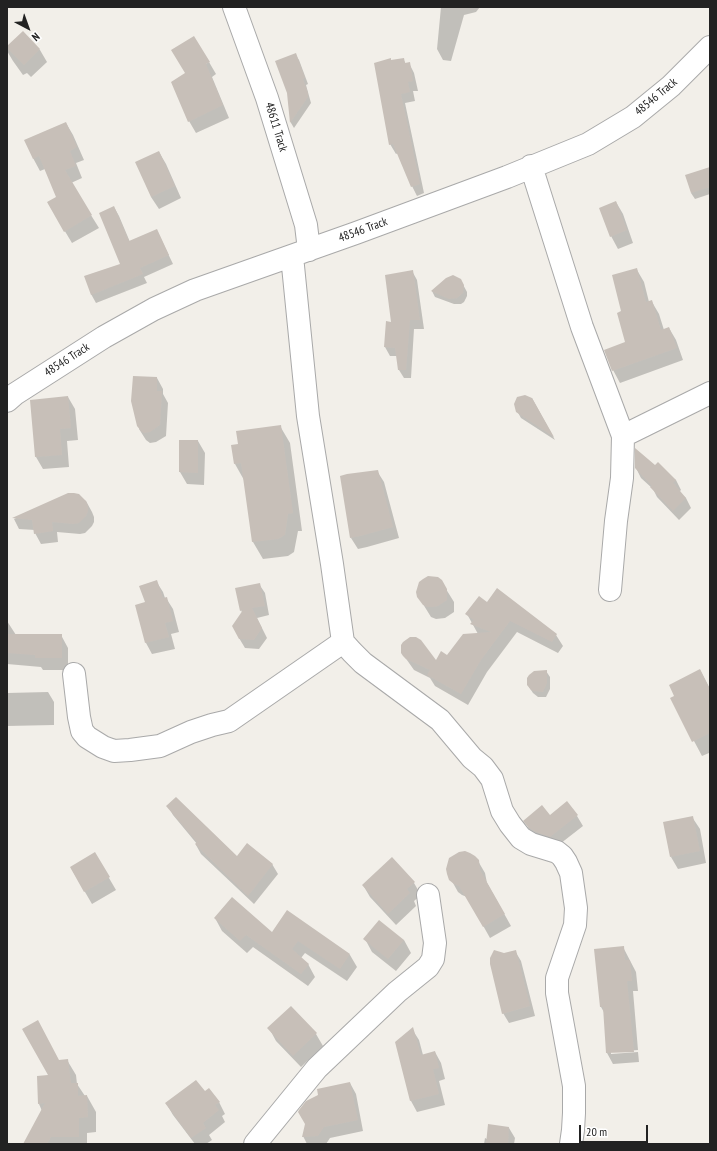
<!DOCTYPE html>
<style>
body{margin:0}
#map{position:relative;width:717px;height:1151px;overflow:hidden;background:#f2efe9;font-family:"PT Sans Narrow",sans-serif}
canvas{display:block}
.frame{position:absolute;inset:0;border:8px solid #222;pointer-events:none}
.north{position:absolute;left:8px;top:8px;width:40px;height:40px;-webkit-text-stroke:3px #fff;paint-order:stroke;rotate:139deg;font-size:11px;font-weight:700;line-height:16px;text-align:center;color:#222}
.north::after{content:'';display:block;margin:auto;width:14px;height:18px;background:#222;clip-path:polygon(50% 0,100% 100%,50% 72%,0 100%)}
.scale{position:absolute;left:579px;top:1125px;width:69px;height:18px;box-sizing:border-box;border:2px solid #222;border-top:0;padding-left:5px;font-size:12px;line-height:14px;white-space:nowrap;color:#222;-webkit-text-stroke:3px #fff;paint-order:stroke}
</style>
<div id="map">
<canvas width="717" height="1151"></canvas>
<div class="frame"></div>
<div class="north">N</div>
<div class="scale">20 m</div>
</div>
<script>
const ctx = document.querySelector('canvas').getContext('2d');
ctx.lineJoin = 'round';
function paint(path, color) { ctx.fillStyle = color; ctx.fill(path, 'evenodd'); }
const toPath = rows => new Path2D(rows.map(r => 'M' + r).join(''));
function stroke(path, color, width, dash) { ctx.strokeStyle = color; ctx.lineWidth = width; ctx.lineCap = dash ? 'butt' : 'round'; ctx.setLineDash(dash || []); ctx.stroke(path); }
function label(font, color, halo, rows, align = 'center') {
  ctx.font = font + ' "PT Sans Narrow",sans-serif'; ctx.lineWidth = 3; ctx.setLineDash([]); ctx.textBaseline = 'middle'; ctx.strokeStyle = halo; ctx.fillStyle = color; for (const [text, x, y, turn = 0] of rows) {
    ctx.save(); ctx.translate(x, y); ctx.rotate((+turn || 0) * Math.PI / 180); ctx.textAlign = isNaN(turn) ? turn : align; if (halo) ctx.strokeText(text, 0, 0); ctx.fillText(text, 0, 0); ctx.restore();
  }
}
paint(toPath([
 [441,7,480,7,476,12,464,15,451,61,443,60,437,49],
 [23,33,40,50,47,62,31,77,27,73,23,75,13,61,7,51,7,48],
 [295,54,299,60,308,84,306,85,311,103,294,128,291,123,288,93],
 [403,59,406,64,409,63,414,73,418,91,413,91,415,101,405,103,424,193,417,196,412,186,398,153,396,154,390,144,392,61],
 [209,62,216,74,212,77,229,118,196,133,189,121,172,82],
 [66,123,73,135,84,160,76,163,82,178,71,183,99,228,72,243,48,203,57,197,45,169,40,171,33,158],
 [159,152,166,164,181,198,159,209,151,197],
 [710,168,710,194,695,199,691,193],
 [616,202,623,214,633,243,618,249,611,236],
 [114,207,119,216,130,242,161,239,173,264,144,277,147,283,96,303,91,294,121,264],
 [637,270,644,282,649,302,652,302,659,314,664,330,669,328,676,340,683,360,620,383,613,370,626,343,622,312],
 [412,271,417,280,424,329,414,329,411,378,404,378,399,370,397,356,390,356,385,347,387,322,392,323],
 [460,279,467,292,467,296,464,302,461,304,454,304,435,297,432,291],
 [157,378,163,389,163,394,168,403,166,436,156,442,150,443,146,440,139,429],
 [68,397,75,409,78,440,67,441,69,467,43,469,36,457],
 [532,398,555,440,521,418,517,411],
 [280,426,290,443,302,531,298,531,294,552,288,556,263,559,253,542,244,480,235,464,239,445],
 [198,441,205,453,204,485,187,484,180,472],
 [655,467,676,480,681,490,679,492,686,498,691,508,679,520,657,497,653,489,641,478,636,468],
 [377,471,384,482,399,538,367,547,358,549,351,538],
 [69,494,86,501,92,512,94,517,94,522,92,526,85,533,80,534,57,532,58,542,41,544,35,533,35,530,19,529,14,519],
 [156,581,163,592,165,598,166,598,173,609,179,632,171,634,175,649,152,654,146,643,137,606,146,603],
 [441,581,454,602,454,612,445,618,436,619,431,617,418,596],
 [259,584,265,593,269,615,257,618,267,638,259,649,245,648,239,638,242,613,236,589],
 [487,603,556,635,563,646,558,653,517,632,487,672,468,705,435,686,430,678,414,670,402,653,436,662,447,656,478,634,467,614],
 [7,621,16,635,61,635,68,648,68,670,43,670,41,667,7,664],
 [700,670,710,689,710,758,709,753,702,756,671,698,676,696],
 [546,671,550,677,550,689,546,697,538,697,533,693,529,687],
 [48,692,54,702,54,725,7,726,7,693],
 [168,806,237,858,272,864,278,874,254,904,201,854,196,845,197,844,173,815],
 [549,816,577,816,583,826,556,847,530,831,525,821],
 [692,817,700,829,706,863,678,869,671,857],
 [95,854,116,890,92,904,71,868],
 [478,861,485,873,487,883,511,926,490,938,467,897,462,895,458,892,448,874],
 [414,883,421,895,414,901,416,906,396,925,370,897,363,885],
 [287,912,350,955,357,967,347,981,305,953,301,958,308,964,315,977,308,986,253,947,247,953,222,931,215,918,272,933],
 [365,939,404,940,411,953,396,971,372,952],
 [623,947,636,972,638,991,633,991,638,1050,611,1052,611,1054,638,1052,639,1062,613,1064,607,1053,605,1014,601,1007],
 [515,951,521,961,535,1016,509,1023,503,1013,504,954],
 [291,1007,316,1034,323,1046,301,1067,276,1041,269,1028],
 [412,1029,419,1040,423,1055,435,1052,441,1063,445,1079,439,1081,445,1105,417,1112,411,1101],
 [67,1060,76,1075,77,1084,85,1096,87,1096,96,1112,96,1132,87,1133,87,1144,26,1144,42,1111,39,1104,50,1076,59,1061],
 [350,1083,356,1094,363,1131,330,1138,326,1144,307,1144,303,1136,306,1124],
 [205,1093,219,1102,225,1114,222,1116,225,1122,209,1135,212,1140,206,1144,195,1144,173,1115,166,1103],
 [509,1128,515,1138,514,1144,484,1144,485,1138,487,1139]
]), '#0003');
paint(toPath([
 [23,31,40,49,24,65,7,48,7,46],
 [194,36,210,62,206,64,223,105,188,122,171,82,185,73,171,50],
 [296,53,305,78,303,79,308,93,308,97,290,123,287,93,275,61],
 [391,58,391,60,404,58,405,63,410,62,413,81,408,82,410,92,401,94,420,184,411,187,393,144,389,145,374,63],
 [66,122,77,147,70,151,76,166,65,170,92,215,64,232,47,202,56,197,39,156,33,159,24,140],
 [159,151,175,186,151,197,135,162],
 [710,167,710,187,691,193,685,175],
 [616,201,627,230,610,237,599,208],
 [114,206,129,241,157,229,169,255,140,268,143,274,91,295,84,276,120,264,99,213],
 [637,268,646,302,652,300,661,330,669,327,677,348,612,371,604,350,625,342,617,313,621,311,612,275],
 [413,270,420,320,410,320,406,370,398,370,395,348,384,347,386,321,391,322,385,275],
 [453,275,461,279,464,285,463,293,457,298,449,299,431,291,446,278],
 [133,376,157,377,157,391,162,391,160,425,150,432,144,433,141,431,137,426,131,401],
 [525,395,532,398,554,437,516,412,514,404,517,397],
 [68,396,71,428,60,429,62,455,35,457,30,400],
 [281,425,293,513,288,514,285,535,278,539,252,542,241,463,234,464,231,445,238,444,236,431],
 [179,440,198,440,198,473,179,472],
 [635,448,655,465,658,462,676,480,673,483,676,485,675,485,686,498,673,511,650,487,652,486,635,468],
 [378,470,393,527,360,536,350,538,340,476,347,474],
 [68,493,74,493,79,494,86,501,88,506,88,511,86,516,79,523,74,524,52,522,53,531,34,534,32,520,12,518],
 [428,576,438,577,442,580,447,589,447,600,438,606,433,607,428,607,423,605,417,597,416,592,419,582,423,579],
 [157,580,163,598,167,597,173,621,165,623,169,637,145,643,135,605,145,602,139,586],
 [260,583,265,606,252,608,262,628,254,640,239,639,232,626,243,610,240,611,235,588],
 [497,588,557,634,552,642,510,621,481,660,461,694,427,675,430,670,406,659,403,656,401,653,401,645,403,642,410,637,416,637,421,640,436,660,441,651,447,655,463,634,491,632,470,624,474,620,465,614,479,596,487,602],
 [7,634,62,634,62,658,35,658,35,655,7,653],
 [700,669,710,689,710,733,692,742,670,698,674,696,669,685],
 [547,670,547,683,543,692,534,691,531,690,527,685,527,678,529,675,534,671],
 [176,797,237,856,247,843,273,864,248,896,195,844,197,842,166,806],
 [567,801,578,815,550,837,536,832,529,828,523,821,542,805,550,815],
 [693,816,700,851,670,857,663,822],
 [465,851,470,853,475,856,479,860,480,870,505,914,483,927,459,886,454,884,449,880,447,874,446,869,449,858,459,852],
 [95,852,110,877,84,892,70,867],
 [392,857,415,882,407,889,410,893,388,914,362,885],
 [232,897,272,932,287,910,350,954,340,969,298,941,292,949,309,964,301,974,246,935,240,941,214,918],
 [379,920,404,940,388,959,363,939],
 [624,946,625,960,630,960,632,981,627,981,634,1052,606,1053,603,1007,600,1007,594,949],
 [494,950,504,953,516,950,530,1006,502,1014,490,964,490,958],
 [291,1006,317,1033,293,1056,267,1028],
 [38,1020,59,1060,68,1059,71,1083,78,1083,78,1096,87,1095,88,1117,79,1118,79,1137,51,1137,47,1144,23,1144,45,1103,38,1104,37,1076,48,1075,22,1029],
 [413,1027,421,1055,435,1051,439,1068,433,1069,439,1094,410,1101,395,1042],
 [196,1080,205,1091,209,1088,220,1102,215,1105,219,1110,203,1123,206,1128,191,1138,165,1103],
 [350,1082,358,1120,324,1127,318,1136,302,1137,305,1124,298,1112,299,1110,306,1101,318,1095,317,1089],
 [488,1124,509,1127,508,1144,486,1144]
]), '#c7bfb8');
const street = toPath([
 [234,7,267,98,306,225,309,250],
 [531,166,582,327,623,436,622,478,616,521,610,590],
 [292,256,308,416,332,564,343,642,352,652,363,663,440,720,472,758,483,767,492,779,502,811,510,824,521,838,531,844,557,852,562,856,566,862,571,873,576,908,575,925,557,978,557,993,574,1086,574,1113,573,1130,571,1144],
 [7,401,15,394,104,337,154,309,195,290,356,233,507,177,588,144,633,117,671,86,710,47],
 [623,436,710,393],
 [74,674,79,717,82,731,87,737,103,747,114,751,130,750,160,746,191,732,212,725,229,721,343,642],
 [255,1144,317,1068,397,992,428,967,433,959,435,943,428,895]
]);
stroke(street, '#a9a9a9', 24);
stroke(street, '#fff', 22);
label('12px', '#222', '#fff', [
 ["48546 Track",656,97,-40],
 ["48611 Track",276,127,73],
 ["48546 Track",363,230,-20],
 ["48546 Track",67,360,-33]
]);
</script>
